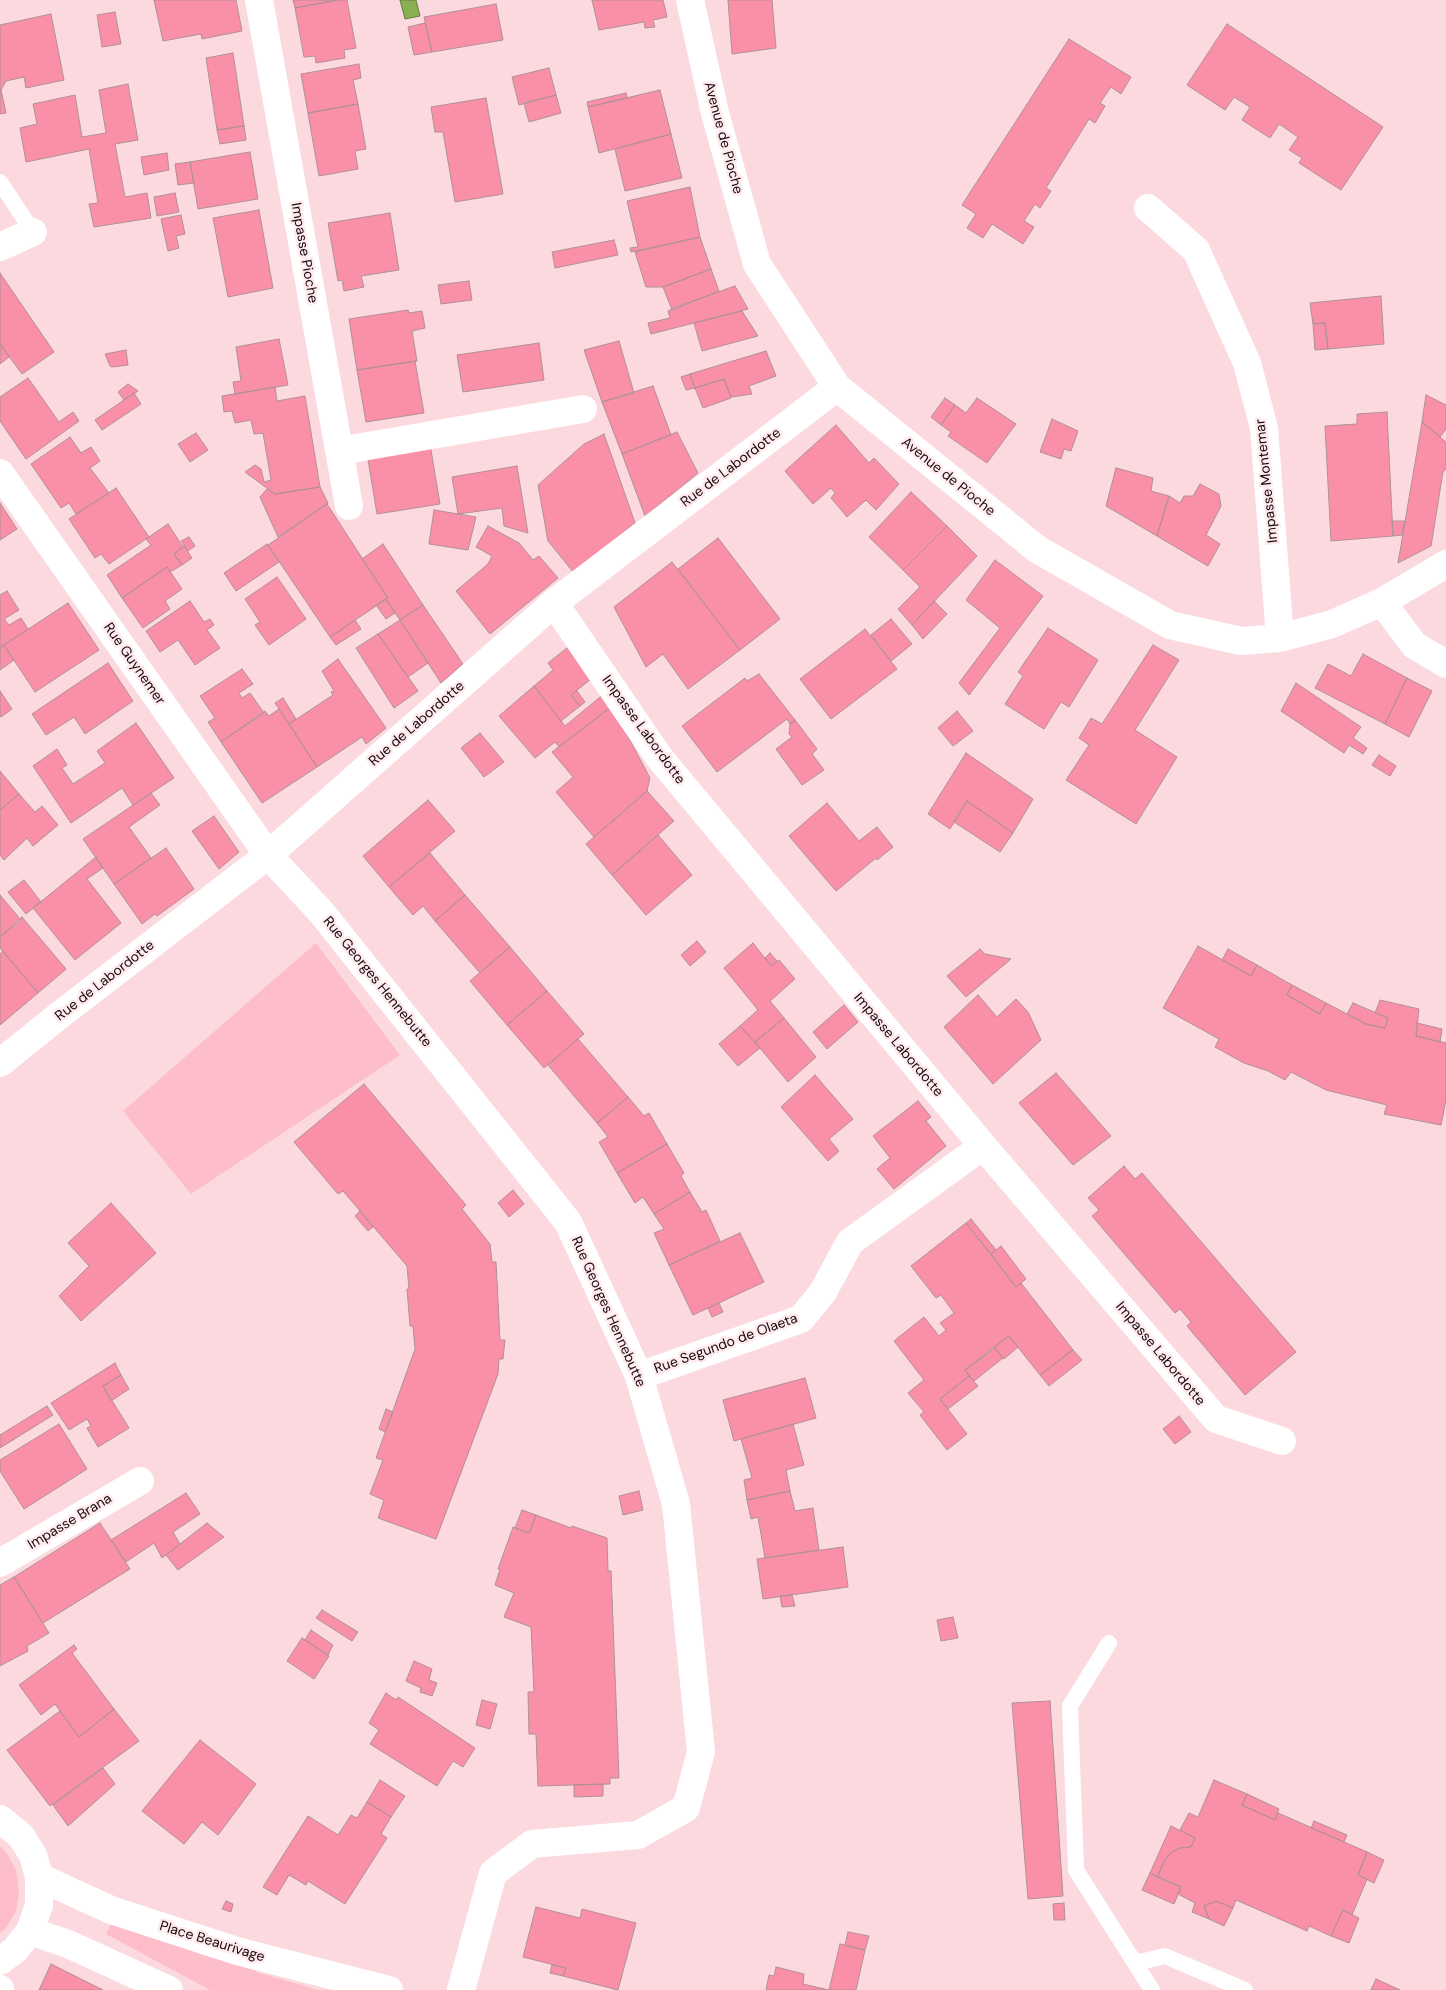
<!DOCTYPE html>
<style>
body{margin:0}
canvas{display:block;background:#fbd9df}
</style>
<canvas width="1446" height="1990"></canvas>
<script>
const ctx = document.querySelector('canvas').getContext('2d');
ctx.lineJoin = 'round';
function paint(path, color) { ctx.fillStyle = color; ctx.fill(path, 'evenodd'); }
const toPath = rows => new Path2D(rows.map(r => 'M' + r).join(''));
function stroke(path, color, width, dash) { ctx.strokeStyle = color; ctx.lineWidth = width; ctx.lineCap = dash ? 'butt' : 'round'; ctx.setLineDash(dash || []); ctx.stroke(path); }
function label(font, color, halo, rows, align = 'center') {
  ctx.font = font + ' "DM Sans",sans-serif'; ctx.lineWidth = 5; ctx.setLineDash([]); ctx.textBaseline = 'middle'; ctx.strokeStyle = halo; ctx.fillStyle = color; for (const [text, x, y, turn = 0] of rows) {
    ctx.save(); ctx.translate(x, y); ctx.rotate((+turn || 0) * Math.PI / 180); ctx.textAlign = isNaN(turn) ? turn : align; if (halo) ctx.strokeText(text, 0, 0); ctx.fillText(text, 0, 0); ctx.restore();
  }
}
paint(toPath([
 [316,943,400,1055,191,1194,123,1111],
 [0,1846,6,1852,16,1870,19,1891,16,1911,6,1928,0,1933],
 [112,1923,203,1955,257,1971,256,1972,318,1990,210,1990,106,1934]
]), '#fdbeca');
const water = toPath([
 [400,0,416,0,420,16,405,19,400,0]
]);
paint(water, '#88af52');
stroke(water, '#667e3d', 1);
const building = toPath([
 [154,0,236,0,242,31,202,39,201,34,163,41,154,0],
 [293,0,337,0,295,8,293,0],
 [337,0,347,0,356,48,344,50,345,58,316,63,315,56,304,57,295,8,337,0],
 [592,0,663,0,667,17,653,20,655,27,645,28,644,22,599,30,592,0],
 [728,0,772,0,776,48,732,54,728,0],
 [496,4,503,40,432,52,424,17,496,4],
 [115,12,121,44,102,47,97,15,115,12],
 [51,14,64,80,26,88,24,77,6,81,1,90,6,113,0,114,0,25,51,14],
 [425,23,432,52,414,55,408,27,425,23],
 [1227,24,1383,127,1341,190,1299,163,1302,158,1289,150,1298,137,1279,124,1270,138,1242,120,1250,107,1234,97,1225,110,1187,85,1227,24],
 [1069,39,1131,77,1121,94,1111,87,1100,103,1105,106,1095,123,1089,119,1046,188,1051,191,1040,208,1035,204,1024,221,1034,227,1023,244,992,224,983,238,967,228,976,214,962,205,1069,39],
 [233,53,244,126,217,130,206,58,233,53],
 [359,64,361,78,353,80,358,104,308,113,301,74,359,64],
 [549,68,556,95,519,105,512,77,549,68],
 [128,84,138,140,115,144,125,197,147,193,151,218,94,227,89,204,98,203,89,149,26,162,20,128,37,124,33,104,75,95,82,137,106,133,99,90,128,84],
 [660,90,671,134,599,153,588,107,660,90],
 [626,93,627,98,588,107,587,102,626,93],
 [556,95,561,113,529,122,524,103,556,95],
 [486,98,503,194,455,202,443,132,435,132,431,107,486,98],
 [358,104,366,149,355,151,358,169,319,176,308,113,358,104],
 [244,126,246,140,220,144,217,130,244,126],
 [671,134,682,178,625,191,615,149,671,134],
 [250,152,258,199,198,209,190,162,250,152],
 [167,153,169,170,144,175,141,157,167,153],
 [190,162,194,183,178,185,175,164,190,162],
 [690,187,700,237,631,252,630,248,638,247,627,201,690,187],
 [175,193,179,212,157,216,154,197,175,193],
 [259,210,273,288,228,297,213,218,259,210],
 [390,213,399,270,361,276,364,287,344,291,342,280,338,281,328,223,390,213],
 [181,215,185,234,176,236,179,248,168,251,161,219,181,215],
 [700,237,711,269,663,287,646,287,635,252,700,237],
 [614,240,618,255,555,268,552,252,614,240],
 [711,269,719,291,672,310,663,287,711,269],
 [0,273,54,352,22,374,0,344,0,273],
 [469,281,472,300,441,304,438,285,469,281],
 [735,286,748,309,651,334,648,323,670,318,668,311,676,307,735,286],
 [1381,296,1384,344,1328,349,1325,323,1313,324,1310,303,1381,296],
 [408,310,409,313,422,311,425,328,412,331,417,361,357,370,349,319,408,310],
 [742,311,758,336,702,351,694,323,742,311],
 [1325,323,1328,349,1315,350,1313,324,1325,323],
 [279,339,288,385,235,394,233,382,241,381,236,347,279,339],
 [619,341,634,393,602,402,584,350,619,341],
 [539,343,544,380,463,392,457,355,539,343],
 [0,344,9,357,0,364,0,344],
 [126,350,128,365,112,367,110,366,105,354,126,350],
 [766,351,776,376,749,386,752,394,731,397,724,379,695,388,690,374,766,351],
 [415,361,424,413,366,422,357,370,415,361],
 [690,374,695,388,686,390,681,377,690,374],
 [28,378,59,422,73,412,79,421,26,459,0,421,0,397,28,378],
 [724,379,731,398,703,408,695,388,724,379],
 [128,384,138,391,124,400,118,392,128,384],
 [653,386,671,435,622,454,602,402,653,386],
 [275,387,277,401,305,396,320,487,275,494,245,472,255,465,261,469,264,482,271,480,263,433,254,434,251,420,235,423,232,411,224,412,222,396,275,387],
 [134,393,141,404,102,430,95,420,134,393],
 [1426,395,1446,405,1446,429,1440,437,1422,422,1426,395],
 [945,398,955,405,941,425,931,417,945,398],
 [977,398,1016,424,987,463,948,436,951,432,941,425,955,405,966,413,977,398],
 [1387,412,1393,536,1331,541,1325,426,1357,424,1357,414,1387,412],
 [1052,419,1078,431,1071,451,1064,449,1061,459,1040,452,1052,419],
 [1422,422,1446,442,1446,469,1443,472,1431,546,1398,563,1422,422],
 [836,425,869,463,874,458,899,484,876,510,866,500,847,517,831,498,835,493,831,488,813,504,785,471,836,425],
 [677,432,698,473,645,516,622,454,677,432],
 [196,433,208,450,190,462,178,444,196,433],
 [604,434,635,523,574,573,548,541,538,485,584,444,604,434],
 [70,437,81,453,91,447,100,461,90,468,109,493,76,514,69,503,61,508,31,464,70,437],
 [430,444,440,504,377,514,367,454,430,444],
 [517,466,528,533,504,526,502,508,458,514,452,477,517,466],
 [1116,468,1153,478,1151,491,1169,496,1157,536,1106,506,1116,468],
 [1200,484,1219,494,1221,506,1206,535,1220,544,1208,566,1157,536,1169,496,1180,503,1184,496,1193,496,1200,484],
 [320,487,328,503,278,537,260,497,267,489,275,494,320,487],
 [116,488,149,537,109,564,101,554,95,558,69,519,116,488],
 [911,492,947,526,903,570,869,537,911,492],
 [0,503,17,529,0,540,0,503],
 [327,504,388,598,330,637,268,545,327,504],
 [434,510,476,517,468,550,429,544,434,510],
 [1392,521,1405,521,1402,535,1393,536,1392,521],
 [168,524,183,547,174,554,182,565,170,572,167,567,122,598,107,575,151,545,146,539,168,524],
 [488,526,519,543,533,560,539,556,558,578,490,634,456,591,488,564,492,556,476,547,488,526],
 [947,526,977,556,912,625,898,609,920,587,903,570,947,526],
 [189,537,195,546,188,551,181,541,189,537],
 [718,538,780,619,740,650,678,569,718,538],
 [267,544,279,562,236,591,224,573,267,544],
 [383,544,423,605,400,620,386,599,388,598,362,559,383,544],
 [184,546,192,558,182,565,174,554,184,546],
 [995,560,1043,596,969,695,959,683,1000,628,966,600,995,560],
 [672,562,740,650,688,689,663,654,646,667,614,607,672,562],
 [167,567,182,589,165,601,170,609,143,628,122,598,167,567],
 [277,577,306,619,269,645,255,625,260,622,245,599,277,577],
 [7,591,19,610,4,619,9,625,21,618,28,629,0,648,0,595,7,591],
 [386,599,395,613,386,619,376,605,386,599],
 [190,601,204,622,210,619,214,625,207,630,220,648,195,665,178,640,160,652,146,631,190,601],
 [934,601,947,614,923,639,912,625,934,601],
 [68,603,99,650,35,692,4,645,68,603],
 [423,605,463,664,441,683,400,620,423,605],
 [891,619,912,644,891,661,871,635,891,619],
 [355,620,361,629,336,645,330,637,355,620],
 [400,620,428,663,408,677,378,634,400,620],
 [1048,628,1098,660,1069,707,1061,702,1044,729,1005,704,1023,676,1018,672,1048,628],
 [865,629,897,669,831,719,800,679,865,629],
 [378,634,418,691,394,708,356,648,378,634],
 [572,644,596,675,571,695,580,706,561,721,534,686,553,670,548,663,572,644],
 [4,645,14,660,0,670,0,648,4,645],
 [1153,645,1179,660,1135,730,1177,757,1136,824,1066,780,1089,745,1079,738,1091,718,1102,724,1153,645],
 [1363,654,1407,678,1385,724,1315,688,1328,664,1351,676,1363,654],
 [338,659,386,728,366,744,362,737,317,767,289,724,333,695,331,692,334,691,322,671,338,659],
 [108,663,133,701,85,734,74,717,46,735,32,714,108,663],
 [242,669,253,684,239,693,242,698,250,693,264,713,221,742,208,722,215,718,200,696,242,669],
 [759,674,795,720,790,724,787,719,717,772,682,726,745,678,747,681,759,674],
 [1407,678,1432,691,1409,737,1385,724,1407,678],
 [1296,683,1361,727,1353,738,1367,748,1363,754,1349,745,1344,753,1281,711,1296,683],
 [534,686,565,726,605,693,612,706,559,747,555,742,535,758,499,716,534,686],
 [0,691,12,709,1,717,0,716,0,691],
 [577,691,585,702,580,706,571,695,577,691],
 [283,698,296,719,289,724,275,703,283,698],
 [612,706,650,778,647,791,594,837,556,792,573,777,552,752,612,706],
 [279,709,317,767,262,803,221,742,265,711,269,716,279,709],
 [957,711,973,731,953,746,938,728,957,711],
 [795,720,817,749,812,754,824,770,802,785,776,749,792,737,789,734,790,724,795,720],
 [136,723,174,778,133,805,122,788,71,823,33,766,57,749,67,765,62,768,73,784,105,763,97,751,136,723],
 [480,733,504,762,484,777,461,748,480,733],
 [966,753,1033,799,1013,833,967,801,950,829,928,814,966,753],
 [1379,755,1396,766,1390,776,1372,765,1379,755],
 [0,771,19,794,0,810,0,771],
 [647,791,674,821,612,875,586,844,647,791],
 [151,793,160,805,129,827,151,858,114,884,83,839,151,793],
 [19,794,35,812,42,806,58,825,33,846,27,838,4,860,0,855,0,810,19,794],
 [428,800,455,831,389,887,363,856,428,800],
 [967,801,1013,833,1000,852,954,822,967,801],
 [827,803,859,841,877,827,893,847,877,860,876,858,836,891,789,836,827,803],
 [214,816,239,852,219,869,192,831,214,816],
 [658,835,692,875,646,915,612,875,658,835],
 [166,848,194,889,157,916,155,914,142,924,114,884,166,848],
 [430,853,465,895,435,921,423,906,413,915,389,887,430,853],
 [96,857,103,868,87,879,121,923,75,960,33,908,96,857],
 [24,880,41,902,26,914,8,892,24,880],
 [0,895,21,920,0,937,0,895],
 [465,895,510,947,480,973,435,921,465,895],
 [22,917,66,969,38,993,0,948,0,937,22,917],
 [697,941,706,952,690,966,681,955,697,941],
 [753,943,771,966,779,960,795,979,770,1001,784,1018,755,1042,740,1026,758,1010,724,968,753,943],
 [1198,946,1251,976,1257,965,1292,985,1287,995,1320,1014,1326,1003,1366,1024,1385,1028,1388,1018,1375,1013,1380,1000,1419,1009,1416,1036,1446,1043,1446,1100,1441,1125,1384,1114,1387,1105,1326,1090,1291,1072,1285,1080,1268,1071,1244,1063,1215,1047,1219,1039,1163,1008,1198,946],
 [510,947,547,991,507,1025,470,981,510,947],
 [980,949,985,954,1011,959,966,997,947,976,980,949],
 [1228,949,1257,965,1251,976,1222,960,1228,949],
 [3,951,38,993,0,1025,0,954,3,951],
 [770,953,777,961,771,966,765,958,770,953],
 [1292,985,1326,1003,1320,1014,1287,995,1292,985],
 [547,991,584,1034,544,1068,507,1025,547,991],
 [978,995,997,1017,1016,999,1028,1012,1041,1040,993,1084,944,1027,978,995],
 [1353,1003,1388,1018,1385,1028,1366,1024,1347,1014,1353,1003],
 [844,1005,858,1022,827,1049,813,1032,844,1005],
 [784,1018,816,1057,788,1082,755,1042,784,1018],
 [1417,1023,1442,1029,1440,1042,1416,1036,1417,1023],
 [740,1026,760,1048,738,1066,719,1044,740,1026],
 [578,1039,628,1097,597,1123,548,1065,578,1039],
 [1056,1073,1111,1136,1073,1165,1019,1103,1056,1073],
 [815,1075,853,1119,829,1139,839,1151,828,1161,781,1107,815,1075],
 [364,1084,466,1205,462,1209,490,1244,492,1262,496,1262,500,1340,505,1340,503,1359,499,1359,498,1374,436,1539,378,1518,384,1500,370,1494,383,1460,376,1458,415,1349,413,1326,410,1326,407,1289,409,1289,407,1266,343,1191,338,1194,294,1142,364,1084],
 [628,1097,644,1116,649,1113,667,1144,617,1173,599,1142,608,1137,597,1123,628,1097],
 [918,1101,931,1117,926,1121,946,1146,894,1189,877,1169,890,1158,873,1136,918,1101],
 [667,1144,684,1173,681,1176,690,1192,654,1214,643,1197,635,1203,617,1173,667,1144],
 [1124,1166,1135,1179,1142,1173,1296,1352,1245,1395,1187,1326,1191,1322,1180,1309,1175,1313,1092,1216,1099,1210,1088,1198,1124,1166],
 [513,1190,524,1204,509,1217,498,1203,513,1190],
 [690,1192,702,1212,706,1210,720,1241,669,1265,654,1233,664,1229,654,1214,690,1192],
 [111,1203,156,1253,81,1321,59,1296,89,1266,68,1243,111,1203],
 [360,1211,373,1227,368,1231,355,1216,360,1211],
 [971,1219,996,1250,991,1254,966,1223,971,1219],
 [966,1223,1016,1287,1021,1283,1073,1350,1040,1375,1009,1336,994,1347,965,1370,969,1376,940,1399,967,1434,947,1450,920,1415,924,1412,908,1393,924,1380,894,1341,924,1317,939,1336,946,1330,940,1323,954,1313,941,1295,936,1298,911,1266,966,1223],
 [740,1233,764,1282,693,1315,669,1265,740,1233],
 [1001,1246,1026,1279,1016,1287,991,1254,1001,1246],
 [719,1303,723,1312,712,1317,708,1308,719,1303],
 [1009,1336,1018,1347,1004,1359,994,1347,1009,1336],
 [995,1348,1003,1358,974,1381,965,1370,995,1348],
 [1073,1350,1082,1360,1049,1386,1040,1375,1073,1350],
 [115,1363,121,1375,103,1386,129,1428,98,1447,87,1428,91,1426,87,1419,69,1430,51,1403,115,1363],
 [121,1375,129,1389,111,1401,103,1386,121,1375],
 [969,1376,978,1386,948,1409,940,1399,969,1376],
 [805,1378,816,1418,734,1441,723,1400,805,1378],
 [47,1406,53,1415,0,1448,0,1435,47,1406],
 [386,1409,393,1412,385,1432,379,1429,386,1409],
 [1179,1416,1191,1432,1175,1444,1163,1429,1179,1416],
 [59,1424,87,1469,24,1509,0,1471,0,1460,59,1424],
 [793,1424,804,1465,786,1470,790,1491,747,1500,744,1480,752,1478,741,1439,793,1424],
 [639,1491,643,1510,623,1515,619,1496,639,1491],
 [790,1491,795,1511,813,1508,819,1550,765,1558,758,1517,751,1519,747,1500,790,1491],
 [186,1493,200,1514,173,1532,180,1544,162,1558,154,1543,126,1562,111,1540,186,1493],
 [522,1510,536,1515,529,1533,515,1528,522,1510],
 [536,1515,571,1528,572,1526,607,1538,608,1571,611,1571,619,1778,610,1778,610,1784,538,1786,536,1734,529,1734,528,1692,534,1692,531,1627,504,1617,514,1593,495,1585,500,1569,498,1569,513,1527,529,1533,536,1515],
 [100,1523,130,1569,43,1623,14,1577,100,1523],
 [207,1523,224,1537,178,1570,166,1555,207,1523],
 [843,1547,848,1587,763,1599,757,1559,843,1547],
 [14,1577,49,1633,27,1646,28,1651,0,1666,0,1585,14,1577],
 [792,1595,795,1606,782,1607,780,1596,792,1595],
 [322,1610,358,1632,352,1641,316,1618,322,1610],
 [953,1617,958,1638,941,1641,937,1620,953,1617],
 [311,1630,333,1645,328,1655,305,1640,311,1630],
 [302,1638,329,1656,314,1679,287,1661,302,1638],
 [74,1645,77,1649,72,1653,114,1709,79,1737,55,1704,41,1715,19,1685,74,1645],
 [414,1661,432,1669,429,1680,437,1683,432,1696,420,1692,421,1688,406,1681,414,1661],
 [386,1693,396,1700,398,1697,475,1748,463,1767,453,1761,437,1786,370,1744,379,1730,369,1723,386,1693],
 [482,1700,497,1704,490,1729,476,1725,482,1700],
 [1050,1701,1063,1896,1028,1899,1012,1703,1050,1701],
 [114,1709,139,1741,50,1806,7,1750,60,1711,79,1737,114,1709],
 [200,1740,256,1784,218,1835,202,1822,184,1844,142,1811,200,1740],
 [103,1768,115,1784,68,1826,53,1805,103,1768],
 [380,1780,405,1796,391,1817,367,1802,380,1780],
 [1214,1780,1247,1794,1242,1805,1275,1820,1278,1813,1367,1852,1358,1875,1367,1879,1352,1915,1343,1910,1331,1936,1309,1926,1307,1931,1236,1900,1233,1908,1216,1901,1204,1906,1209,1919,1192,1912,1195,1903,1178,1894,1181,1887,1157,1877,1165,1860,1172,1852,1180,1848,1191,1847,1195,1838,1180,1830,1189,1813,1198,1817,1214,1780],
 [603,1784,603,1796,574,1797,574,1785,603,1784],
 [1247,1794,1279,1809,1275,1820,1242,1805,1247,1794],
 [367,1802,391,1817,381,1834,387,1838,345,1904,308,1881,306,1885,289,1875,277,1895,263,1887,308,1816,338,1835,351,1815,357,1818,367,1802],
 [1314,1821,1347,1835,1344,1842,1311,1828,1314,1821],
 [1171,1826,1195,1838,1191,1847,1180,1848,1172,1852,1165,1860,1157,1877,1150,1873,1171,1826],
 [1367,1852,1384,1860,1374,1883,1358,1875,1367,1852],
 [1150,1873,1181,1887,1174,1904,1142,1890,1150,1873],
 [226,1901,233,1904,231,1912,222,1909,226,1901],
 [1216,1901,1233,1908,1224,1926,1209,1919,1204,1906,1216,1901],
 [1064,1903,1065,1920,1054,1920,1053,1904,1064,1903],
 [536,1907,580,1918,582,1909,636,1923,618,1990,563,1976,566,1968,523,1957,536,1907],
 [1343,1910,1359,1918,1349,1943,1331,1936,1343,1910],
 [848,1932,869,1936,865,1950,845,1945,848,1932],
 [840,1944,865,1950,856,1990,829,1990,840,1944],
 [51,1964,103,1990,39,1990,51,1964],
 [552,1965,566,1968,563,1976,550,1973,552,1965],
 [776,1967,804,1974,803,1984,829,1990,766,1990,769,1975,774,1976,776,1967],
 [1376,1979,1400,1990,1371,1990,1376,1979]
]);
paint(building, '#f990a8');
stroke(building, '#b09096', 1);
stroke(toPath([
 [0,182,33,232],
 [1109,1643,1070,1706,1076,1870,1152,1990],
 [1136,1963,1165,1956,1245,1990]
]), '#fff', 16);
stroke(toPath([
 [259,0,349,506],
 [690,0,715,113,757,264,837,387,1037,549,1170,625,1241,641,1280,638,1332,624,1382,602,1446,564],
 [1148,208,1196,250,1247,363,1264,428,1280,638],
 [0,247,33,232],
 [339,451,583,409],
 [0,473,268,855,322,913,568,1222,639,1376,676,1504,701,1752,686,1808,638,1835,532,1844,493,1873,461,1990],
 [1382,602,1414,645,1446,664],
 [554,603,659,757,983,1146,1216,1419,1282,1441],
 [0,1063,61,1014,268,855,554,603,837,387],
 [639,1376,801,1319,823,1292,850,1242,983,1146],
 [0,1563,140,1481],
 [0,1989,0,1990]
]), '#fff', 28);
stroke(toPath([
 [0,1819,21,1836,33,1855,39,1877,39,1905,30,1931,15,1950,0,1961],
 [39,1877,111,1910,237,1951,389,1990],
 [30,1931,68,1944,169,1990]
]), '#fff', 28);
label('14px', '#150a0d', '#ffeaee', [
 ["Avenue de Pioche",723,138,75],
 ["Impasse Pioche",304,253,80],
 ["Rue de Labordotte",731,468,-37],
 ["Avenue de Pioche",948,477,39],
 ["Impasse Montemar",1267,481,-96],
 ["Rue Guynemer",134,664,55],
 ["Rue de Labordotte",417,724,-41],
 ["Impasse Labordotte",643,730,54],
 ["Rue de Labordotte",105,981,-38],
 ["Rue Georges Hennebutte",377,982,51],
 ["Impasse Labordotte",898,1045,50],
 ["Rue Georges Hennebutte",608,1312,66],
 ["Rue Segundo de Olaeta",726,1344,-20],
 ["Impasse Labordotte",1160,1354,50],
 ["Impasse Brana",70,1522,-31],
 ["Place Beaurivage",212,1942,17]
]);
</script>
